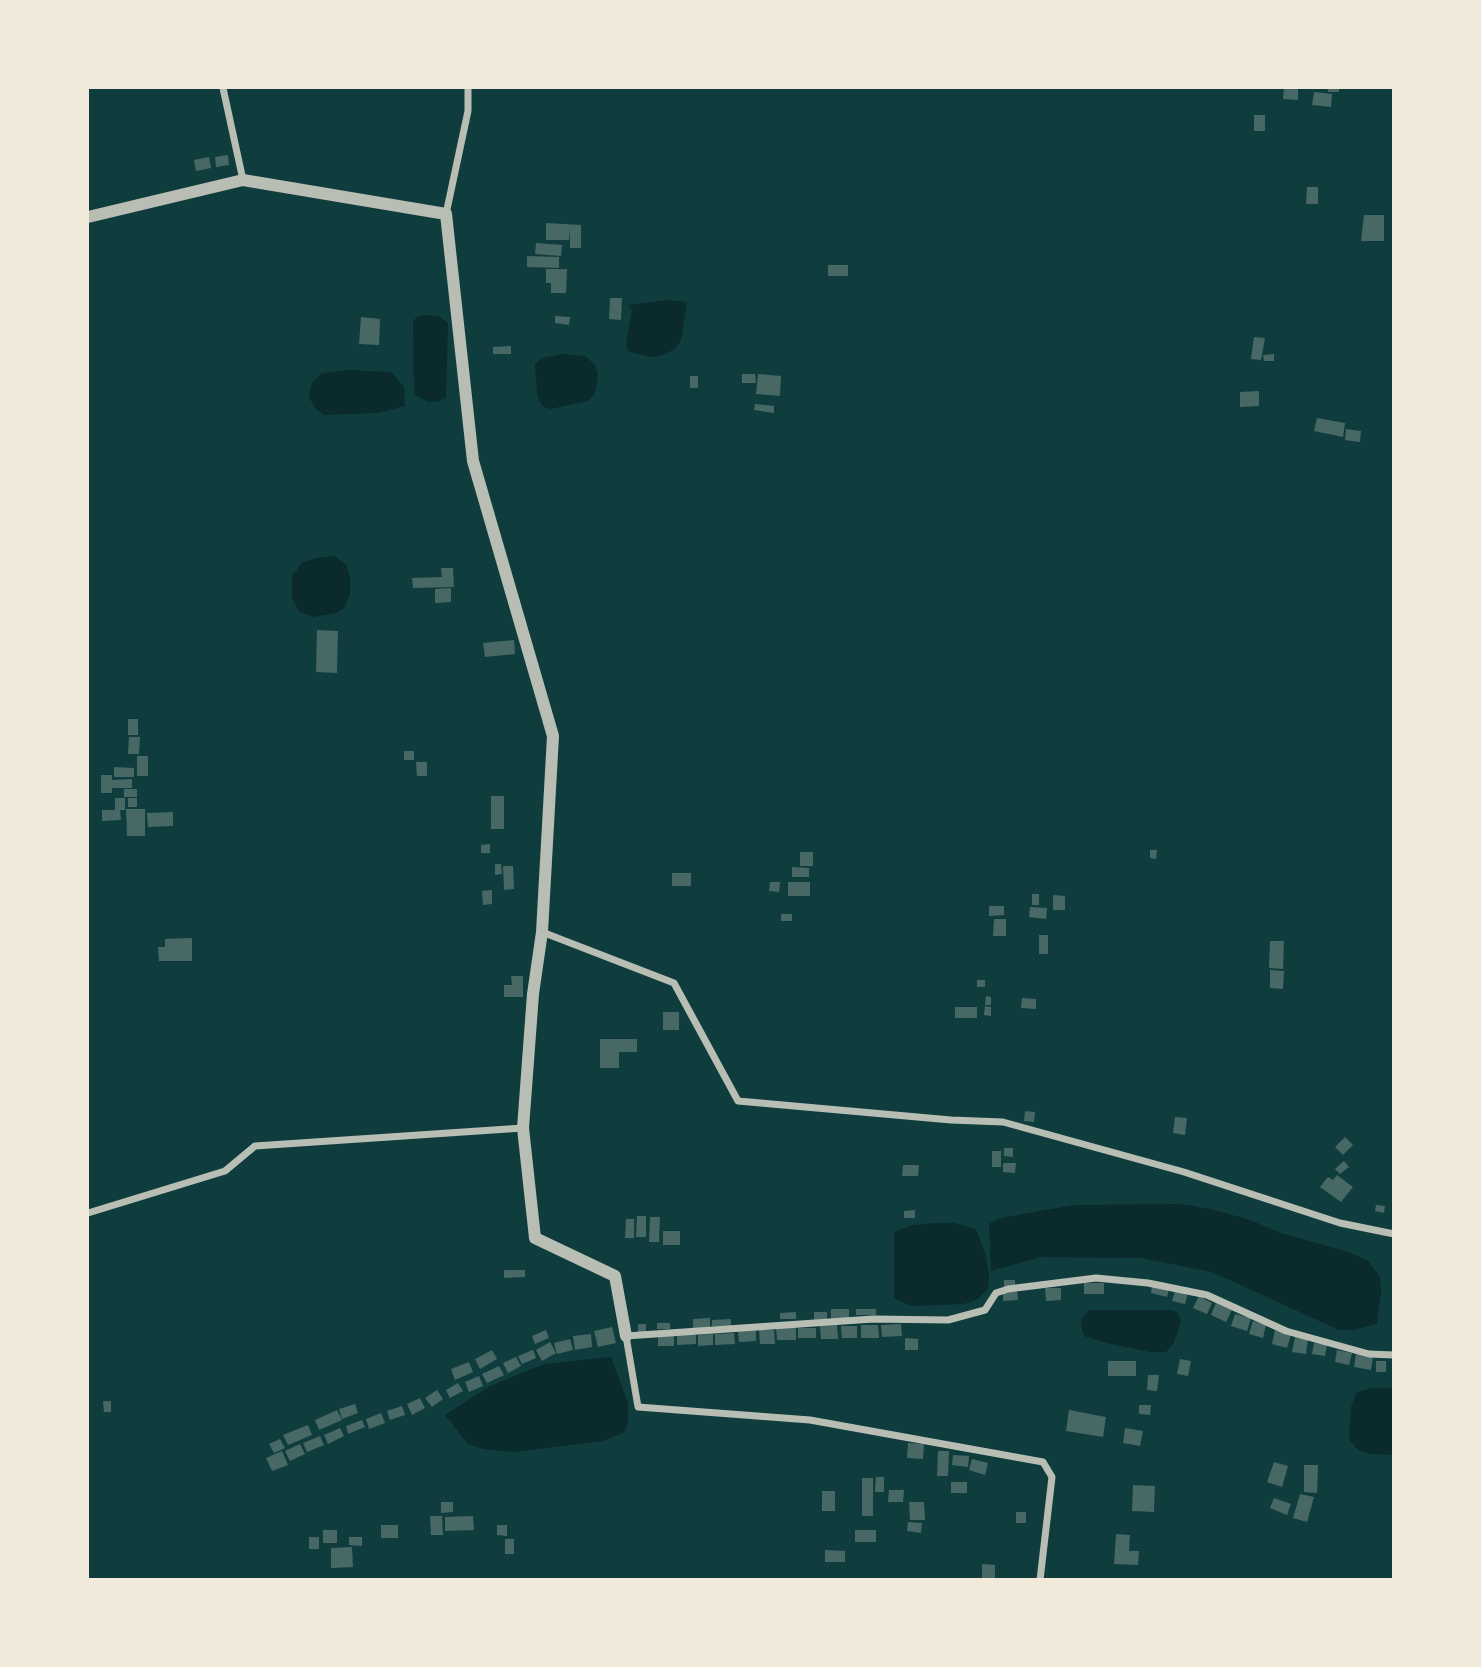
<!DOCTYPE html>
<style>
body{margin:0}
#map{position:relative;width:1481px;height:1667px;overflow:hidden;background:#0f3d3e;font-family:Ubuntu,sans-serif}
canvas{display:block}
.frame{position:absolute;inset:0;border:89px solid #f1e9da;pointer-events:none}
</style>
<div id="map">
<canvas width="1481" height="1667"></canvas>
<div class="frame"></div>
</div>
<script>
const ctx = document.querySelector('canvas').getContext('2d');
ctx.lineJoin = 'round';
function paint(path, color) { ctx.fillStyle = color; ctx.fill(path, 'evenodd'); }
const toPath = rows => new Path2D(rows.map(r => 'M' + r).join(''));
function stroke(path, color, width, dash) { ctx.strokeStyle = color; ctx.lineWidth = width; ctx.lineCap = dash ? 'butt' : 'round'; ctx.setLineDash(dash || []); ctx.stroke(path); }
paint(toPath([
 [666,300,687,302,681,340,675,349,663,355,652,357,629,352,626,344,632,311,629,305],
 [427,315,440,316,448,324,446,398,440,401,428,402,415,395,414,388,413,321,417,317],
 [563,354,585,356,595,365,598,376,595,393,588,401,550,409,542,406,537,394,535,364,542,358],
 [349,370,391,372,404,387,405,406,378,413,324,415,315,408,309,397,312,382,322,373],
 [335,556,347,566,350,578,350,594,345,607,336,613,313,617,299,611,292,598,292,576,303,562,316,558],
 [1180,1204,1211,1209,1250,1220,1281,1233,1349,1252,1368,1261,1380,1277,1381,1293,1377,1324,1353,1330,1339,1330,1212,1272,1141,1258,1041,1257,991,1271,989,1224,1000,1218,1074,1205],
 [935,1223,954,1223,976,1229,985,1253,989,1274,988,1289,976,1300,964,1304,911,1306,894,1298,894,1232,913,1225],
 [1090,1310,1171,1310,1177,1312,1181,1319,1178,1332,1173,1344,1166,1352,1150,1352,1107,1343,1084,1336,1081,1325,1082,1318],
 [611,1357,628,1403,628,1420,625,1432,603,1441,513,1452,483,1449,468,1444,445,1415,490,1386,544,1364],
 [1372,1388,1393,1388,1393,1455,1372,1454,1359,1451,1349,1440,1351,1407,1355,1396,1358,1392]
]), '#0a2a2b');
paint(toPath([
 [1284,88,1298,88,1298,100,1283,99],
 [1328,88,1339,88,1339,92,1328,92],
 [1314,92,1332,94,1331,107,1312,105],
 [1254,115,1265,115,1265,131,1254,131],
 [228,155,229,165,216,167,215,157],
 [209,157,211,168,196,171,194,160],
 [1307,187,1318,187,1318,204,1306,204],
 [1364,215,1384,215,1384,241,1361,241],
 [546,223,581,225,581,248,570,248,570,230,569,240,546,240],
 [536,243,562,245,561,256,535,254],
 [527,256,559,257,559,268,527,267],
 [828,265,848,265,848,276,828,276],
 [546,269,567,269,566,293,551,293,551,283,546,283],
 [610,298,622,298,621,320,609,319],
 [555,316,570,317,569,325,555,323],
 [361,317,380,319,379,345,359,344],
 [1254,337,1265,338,1261,360,1251,359],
 [511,346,511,354,493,354,493,347],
 [1274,354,1274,361,1264,361,1263,355],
 [742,374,755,374,756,383,742,383],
 [758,374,781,376,780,396,756,394],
 [690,376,698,376,698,388,690,388],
 [1259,391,1259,406,1240,407,1240,392],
 [755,404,774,406,774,413,754,410],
 [1317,418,1345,423,1343,437,1314,431],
 [1346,429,1361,431,1360,442,1345,440],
 [441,568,453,568,454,587,413,588,412,578,442,577],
 [451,588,451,602,435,603,435,589],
 [317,630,338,631,337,673,316,672],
 [514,640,515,654,485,657,483,643],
 [128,719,138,719,138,735,128,735],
 [129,737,140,737,139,754,128,754],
 [404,751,414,751,414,760,404,760],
 [137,756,148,756,148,776,137,776],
 [416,762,427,762,427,776,417,776],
 [114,767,134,768,134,777,114,777],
 [101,775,112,775,112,780,132,779,132,788,112,788,112,793,101,793],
 [124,789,137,789,137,797,124,797],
 [491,796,504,796,504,829,491,829],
 [115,798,125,798,125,810,120,810,121,820,102,821,102,810,115,810],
 [128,798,137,798,137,807,128,807],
 [126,809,145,809,145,836,127,836],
 [173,812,173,826,148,827,147,813],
 [490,844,490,853,481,853,481,845],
 [1150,850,1157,850,1156,859,1150,858],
 [800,852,813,852,813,866,800,866],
 [495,864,501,864,502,874,495,875],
 [503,866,513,866,514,889,504,890],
 [792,867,809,868,809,877,792,877],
 [672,873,691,873,691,886,672,886],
 [770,882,780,882,779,892,769,891],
 [788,882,810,882,810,896,788,896],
 [492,890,492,904,483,905,482,891],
 [1032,894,1039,894,1039,905,1032,905],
 [1053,895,1065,896,1065,910,1053,910],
 [989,906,1004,906,1004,915,989,916],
 [1030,907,1047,908,1046,919,1029,917],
 [781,914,792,914,792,921,781,921],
 [994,919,1006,919,1006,936,993,936],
 [1039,935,1048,935,1048,954,1039,954],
 [192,938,192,961,159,961,158,947,165,947,165,939],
 [1270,941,1284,941,1283,969,1269,968],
 [1270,970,1284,971,1283,989,1270,988],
 [511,976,523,976,523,997,504,997,504,985,512,985],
 [977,980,985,980,985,987,977,987],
 [986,996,991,997,991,1005,985,1005],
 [1022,998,1036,999,1036,1009,1021,1008],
 [985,1006,991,1007,991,1016,984,1015],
 [955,1007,977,1007,977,1018,955,1018],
 [663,1012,679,1012,679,1030,663,1030],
 [600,1039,637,1039,637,1052,619,1052,619,1068,600,1068],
 [1025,1111,1035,1112,1034,1122,1024,1121],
 [1175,1117,1187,1118,1185,1135,1173,1133],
 [1345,1137,1353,1145,1343,1155,1335,1147],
 [1004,1148,1013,1148,1013,1157,1004,1156],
 [992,1151,1001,1151,1001,1167,992,1167],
 [1344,1161,1349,1167,1340,1174,1335,1169],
 [1003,1163,1016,1163,1015,1173,1003,1172],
 [903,1165,919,1165,918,1176,902,1176],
 [1337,1175,1353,1187,1341,1202,1320,1187,1328,1177,1333,1180],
 [1376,1205,1385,1206,1384,1213,1375,1211],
 [915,1210,915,1218,904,1218,904,1211],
 [637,1216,646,1216,646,1237,636,1237],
 [650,1217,660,1217,659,1242,649,1242],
 [626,1219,634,1219,634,1238,625,1238],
 [663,1231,680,1231,680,1245,663,1245],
 [504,1270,525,1270,525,1277,504,1278],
 [1004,1280,1015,1280,1015,1286,1004,1287],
 [1084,1283,1104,1283,1104,1294,1084,1294],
 [1152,1286,1169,1289,1167,1297,1151,1293],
 [1045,1288,1061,1288,1061,1300,1046,1301],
 [1175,1290,1188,1293,1185,1304,1172,1301],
 [1017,1291,1018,1300,1003,1301,1003,1292],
 [1199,1296,1212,1303,1207,1314,1193,1308],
 [1216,1303,1232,1310,1226,1322,1211,1315],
 [831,1309,849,1309,849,1319,831,1319],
 [856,1309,876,1309,876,1315,856,1315],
 [796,1312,796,1319,780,1319,780,1313],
 [814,1312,827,1312,827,1319,814,1320],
 [1235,1314,1251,1318,1247,1331,1231,1326],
 [710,1318,710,1328,693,1328,693,1319],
 [731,1319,731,1326,712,1326,712,1320],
 [1253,1321,1266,1325,1263,1338,1249,1334],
 [657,1323,670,1323,670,1329,657,1329],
 [638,1324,646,1324,646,1333,638,1333],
 [901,1324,902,1336,882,1337,881,1325],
 [837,1325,838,1339,821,1339,820,1326],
 [861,1325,878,1325,879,1338,861,1338],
 [841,1326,857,1326,857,1338,842,1338],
 [612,1327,616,1343,598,1347,594,1331],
 [796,1327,796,1340,777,1340,776,1328],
 [798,1328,816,1328,816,1338,798,1338],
 [546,1330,549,1338,535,1344,532,1336],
 [756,1330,756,1341,739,1342,738,1331],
 [759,1330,774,1330,775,1344,760,1344],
 [1275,1330,1291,1335,1287,1348,1272,1344],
 [734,1333,735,1344,715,1345,715,1334],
 [591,1334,592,1347,575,1350,573,1336],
 [713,1334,713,1345,698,1346,698,1335],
 [674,1335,674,1346,658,1346,658,1336],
 [677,1335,696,1335,696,1344,677,1345],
 [1295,1337,1308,1339,1306,1354,1292,1352],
 [905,1338,918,1339,918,1350,905,1350],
 [570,1339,573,1350,557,1354,554,1343],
 [550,1342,556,1353,542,1361,536,1350],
 [1314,1343,1327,1345,1325,1356,1312,1354],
 [492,1350,497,1359,480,1369,475,1359],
 [533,1350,536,1358,522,1364,518,1356],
 [1337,1350,1352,1353,1349,1365,1335,1362],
 [1356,1354,1373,1357,1371,1370,1354,1367],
 [516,1357,521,1366,508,1373,503,1363],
 [1180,1359,1191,1361,1188,1376,1177,1374],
 [1108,1361,1136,1361,1136,1376,1108,1376],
 [1376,1361,1386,1361,1386,1372,1376,1372],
 [469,1362,473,1372,455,1380,451,1369],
 [499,1366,504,1375,487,1383,482,1374],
 [1148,1375,1159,1375,1157,1391,1147,1390],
 [479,1376,483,1386,469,1392,465,1382],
 [458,1383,463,1391,450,1398,446,1390],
 [437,1390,443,1399,432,1407,425,1398],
 [420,1398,425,1408,412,1415,407,1404],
 [103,1401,111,1401,111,1412,104,1412],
 [355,1404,358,1413,342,1419,339,1409],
 [1139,1405,1151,1405,1150,1415,1139,1414],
 [402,1406,405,1415,390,1420,387,1411],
 [337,1410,342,1420,319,1430,315,1420],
 [1069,1410,1106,1417,1103,1437,1066,1431],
 [381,1413,385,1423,369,1429,366,1419],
 [362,1420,365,1427,348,1434,346,1426],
 [308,1425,312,1435,288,1445,283,1435],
 [340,1428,344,1436,328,1444,324,1435],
 [1125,1428,1143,1431,1140,1446,1123,1443],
 [320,1436,324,1445,307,1452,303,1443],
 [280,1439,285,1448,274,1453,269,1444],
 [908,1443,924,1444,923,1459,907,1458],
 [300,1444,305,1454,290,1461,285,1451],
 [282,1451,288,1465,272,1471,266,1458],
 [938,1451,949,1451,948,1476,937,1476],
 [953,1455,969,1456,968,1467,952,1465],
 [972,1459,988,1463,985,1475,969,1470],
 [1274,1462,1288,1466,1282,1487,1267,1482],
 [1304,1465,1318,1465,1317,1493,1304,1492],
 [876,1477,884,1477,884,1492,875,1492],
 [862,1478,873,1478,873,1516,862,1516],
 [951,1482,967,1482,967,1493,951,1493],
 [1133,1485,1155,1486,1154,1512,1132,1511],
 [889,1490,904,1490,903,1502,888,1502],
 [822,1491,835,1491,835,1511,822,1511],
 [1300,1494,1314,1497,1307,1522,1293,1518],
 [1274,1498,1291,1504,1287,1515,1270,1508],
 [441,1502,453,1502,453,1512,441,1513],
 [909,1502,924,1502,925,1520,910,1520],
 [1016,1512,1026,1512,1026,1523,1016,1523],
 [430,1516,442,1516,443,1535,431,1535],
 [473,1516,474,1530,445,1531,445,1517],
 [908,1522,922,1523,921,1533,907,1531],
 [381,1525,398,1525,398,1538,381,1538],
 [497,1525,507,1525,507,1536,497,1535],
 [323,1530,337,1530,337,1543,323,1543],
 [855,1530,876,1530,876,1542,855,1542],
 [1116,1534,1130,1535,1129,1551,1139,1551,1138,1565,1114,1564],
 [309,1537,319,1537,319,1549,309,1549],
 [349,1537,362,1537,362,1546,349,1545],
 [505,1539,514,1539,514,1554,505,1554],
 [352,1547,353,1567,331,1568,331,1548],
 [825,1550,845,1551,845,1562,825,1562],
 [982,1564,995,1565,995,1580,982,1580]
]), '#486865');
stroke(toPath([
 [223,88,243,180],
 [446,214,468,111,468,88],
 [542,932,674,983,738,1101,951,1120,1003,1122,1184,1172,1340,1223,1394,1234],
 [88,1213,225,1171,255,1146,523,1128],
 [1040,1580,1052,1477,1043,1462,810,1420,638,1407,626,1336,873,1319,948,1320,985,1310,996,1293,1008,1289,1096,1278,1148,1283,1207,1295,1286,1331,1369,1354,1394,1355]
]), '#b8beb3', 7);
stroke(toPath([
 [88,217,243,180,446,214,473,461,553,736,542,932,533,994,523,1128,535,1238,615,1276,626,1336]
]), '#b8beb3', 12);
</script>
